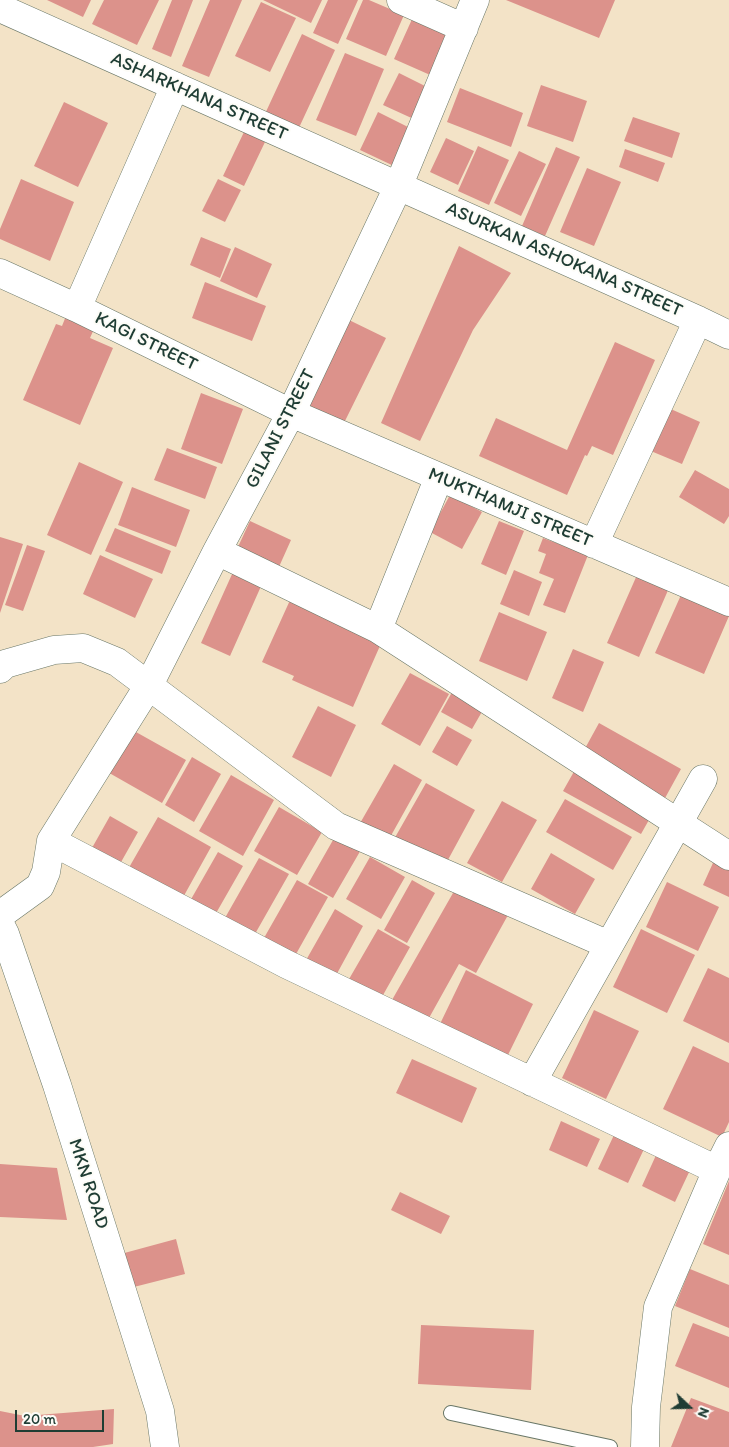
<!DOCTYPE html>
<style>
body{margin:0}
#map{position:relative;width:729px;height:1447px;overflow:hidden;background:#f3e3c7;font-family:Itim,sans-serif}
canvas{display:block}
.north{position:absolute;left:664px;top:1382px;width:50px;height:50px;-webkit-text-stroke:4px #fdfcf7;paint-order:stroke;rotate:111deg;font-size:14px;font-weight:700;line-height:20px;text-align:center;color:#1f3d34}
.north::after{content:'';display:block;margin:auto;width:18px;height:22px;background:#1f3d34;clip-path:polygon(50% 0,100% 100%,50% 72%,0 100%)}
.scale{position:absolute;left:15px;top:1410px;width:89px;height:22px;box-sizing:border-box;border:2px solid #1f3d34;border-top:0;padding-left:6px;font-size:15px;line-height:18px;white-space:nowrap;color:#1f3d34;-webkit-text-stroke:4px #fdfcf7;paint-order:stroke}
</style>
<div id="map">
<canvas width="729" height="1447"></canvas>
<div class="north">N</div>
<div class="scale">20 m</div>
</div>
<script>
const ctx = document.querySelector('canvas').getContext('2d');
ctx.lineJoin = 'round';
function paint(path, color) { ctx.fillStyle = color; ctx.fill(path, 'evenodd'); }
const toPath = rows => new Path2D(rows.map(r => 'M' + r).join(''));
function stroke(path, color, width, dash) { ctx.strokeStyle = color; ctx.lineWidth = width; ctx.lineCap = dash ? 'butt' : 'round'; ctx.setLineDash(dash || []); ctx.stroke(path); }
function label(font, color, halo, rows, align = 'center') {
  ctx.font = font + ' Itim,sans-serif'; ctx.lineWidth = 4; ctx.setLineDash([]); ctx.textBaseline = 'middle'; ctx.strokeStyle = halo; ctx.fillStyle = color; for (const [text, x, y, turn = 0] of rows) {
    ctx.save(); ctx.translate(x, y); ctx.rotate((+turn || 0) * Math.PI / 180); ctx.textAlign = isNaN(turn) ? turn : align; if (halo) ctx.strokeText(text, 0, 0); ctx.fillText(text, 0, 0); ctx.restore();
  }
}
paint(toPath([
 [47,0,91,0,83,17],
 [104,0,159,0,137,45,92,24],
 [172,0,193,0,171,57,152,49],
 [210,0,242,0,209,77,182,66],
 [263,0,322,0,311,23],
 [328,0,358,0,338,44,313,33],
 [363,0,369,0,404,15,386,56,346,39],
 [506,0,615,0,599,38],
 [261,2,296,18,270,72,235,56],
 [413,17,455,35,437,78,394,59],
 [302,34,335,50,297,132,264,116],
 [345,53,384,69,356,136,316,120],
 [399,73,433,90,418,121,383,105],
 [541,85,587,101,573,142,527,126],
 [460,88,523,113,511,147,447,122],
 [64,102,108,123,78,187,34,166],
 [378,112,414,130,396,167,360,150],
 [633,117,680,133,672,158,624,141],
 [244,132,265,142,244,186,223,176],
 [446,138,474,151,458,185,430,172],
 [478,146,509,160,489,205,458,191],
 [556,147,580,157,545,236,522,226],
 [625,149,665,163,658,182,619,167],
 [519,151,546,164,521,216,494,203],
 [587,168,621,182,594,246,560,232],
 [21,179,74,202,50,261,0,239,0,229],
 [218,179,241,190,225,222,202,211],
 [201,237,231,249,220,278,190,265],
 [459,246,511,273,473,330,420,441,381,423],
 [235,247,272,264,257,298,220,281],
 [205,282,266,306,252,341,192,318],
 [66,316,94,329,90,338,113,348,80,425,23,400,56,324,62,326],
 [349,320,386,338,343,425,307,407],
 [615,342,655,360,613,455,592,446,587,456,585,455,567,495,479,456,496,418,567,450],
 [201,393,243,409,222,464,181,449],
 [664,406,700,422,682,464,646,449],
 [167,448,217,467,205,499,154,480],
 [79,462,123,482,91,555,47,535],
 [695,470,729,489,729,516,724,524,679,497],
 [132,487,190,510,176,547,118,525],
 [450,495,482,512,462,549,430,532],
 [250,521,291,540,278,569,237,549],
 [499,521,524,531,506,575,481,564],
 [115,528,171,551,162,574,105,551],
 [0,537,23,544,0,613],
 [543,538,588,555,565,613,543,605,554,579,539,573,546,554,538,551],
 [27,545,45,551,23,611,5,605],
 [100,555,153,579,135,618,83,594],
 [514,570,542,582,529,616,500,604],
 [233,572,262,584,230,656,201,643],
 [637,575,669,588,639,657,607,643],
 [681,595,729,616,704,674,655,653],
 [291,598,383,639,353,707,292,680,294,676,262,662],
 [499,612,547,632,527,681,479,661],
 [573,649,604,662,583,712,552,698],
 [410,673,449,694,420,746,381,724],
 [456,685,487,703,472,729,441,712],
 [318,706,356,725,331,777,292,757],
 [599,723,681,769,659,809,577,763],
 [447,726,472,740,457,766,432,752],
 [127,727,186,760,162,803,104,770],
 [192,757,221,774,194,822,165,805],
 [394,764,422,780,388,841,359,825],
 [576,768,654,811,641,834,563,791],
 [231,775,274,800,243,856,199,831],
 [426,783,475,810,443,869,393,841],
 [565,799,632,837,613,870,546,832],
 [502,801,537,820,502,882,467,863],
 [279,807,322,832,297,875,254,851],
 [110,816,138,832,116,871,88,855],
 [158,817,211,847,181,901,127,871],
 [337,833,362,848,333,898,308,884],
 [722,843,729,847,729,897,703,885],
 [218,852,243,866,215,915,190,901],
 [551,853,595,879,575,914,531,889],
 [370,857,405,877,381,919,346,899],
 [259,858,289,874,251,941,221,925],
 [297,880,328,897,291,963,260,945],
 [412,880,435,893,407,943,384,930],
 [667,882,719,907,698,951,646,927],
 [457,886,508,915,476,973,459,964,424,1027,388,1007],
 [335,909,363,926,334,979,305,962],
 [378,929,410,947,378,1004,345,986],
 [641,929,695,955,667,1013,613,987],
 [708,968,729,978,729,1043,683,1021],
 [466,970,533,1004,506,1059,439,1026],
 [594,1010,639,1031,606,1099,562,1078],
 [693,1046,729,1063,729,1122,722,1137,663,1109],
 [412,1059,477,1088,462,1123,396,1093],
 [561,1121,600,1139,587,1167,549,1150],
 [614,1135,644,1149,628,1183,598,1169],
 [657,1153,691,1168,675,1202,642,1186],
 [0,1164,57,1168,67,1220,0,1217],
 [729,1181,729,1255,703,1244],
 [400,1192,450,1216,441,1234,391,1210],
 [176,1239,185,1274,126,1289,117,1255],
 [690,1269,729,1285,729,1328,675,1306],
 [693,1323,729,1337,729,1388,675,1366],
 [421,1325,534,1330,531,1390,418,1384],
 [691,1398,729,1412,729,1447,671,1447],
 [114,1409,113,1444,93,1447,0,1447,0,1411,25,1416]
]), '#dc928b');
const lane = toPath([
 [451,1413,610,1447]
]);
const street = toPath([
 [401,0,464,28],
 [0,8,698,320,729,335],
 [0,273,77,308,291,413,729,602],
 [77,308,175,86],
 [594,544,698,320],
 [217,551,378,629,729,856],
 [378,629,439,477],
 [0,669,5,664,54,650,83,648,117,662,336,826,609,945],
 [51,841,286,964,717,1170],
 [0,915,40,886,46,872,51,841,149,685,217,551,291,413,398,187,475,0],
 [532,1082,703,779],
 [645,1447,646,1407,658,1307,717,1170,729,1146]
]);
const secondary = toPath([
 [0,924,5,934,57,1085,160,1411,165,1447]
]);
stroke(lane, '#697767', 16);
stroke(street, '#697767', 29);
stroke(secondary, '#697767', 29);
stroke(lane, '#fff', 14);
stroke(street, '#fff', 28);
stroke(secondary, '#fff', 28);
label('19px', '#1f3d34', '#fdfcf7', [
 ["ASHARKHANA STREET",199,97,24],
 ["ASURKAN ASHOKANA STREET",564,260,24],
 ["KAGI STREET",146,342,26],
 ["GILANI STREET",281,429,-63],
 ["MUKTHAMJI STREET",510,508,23],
 ["MKN ROAD",88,1184,72]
]);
</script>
